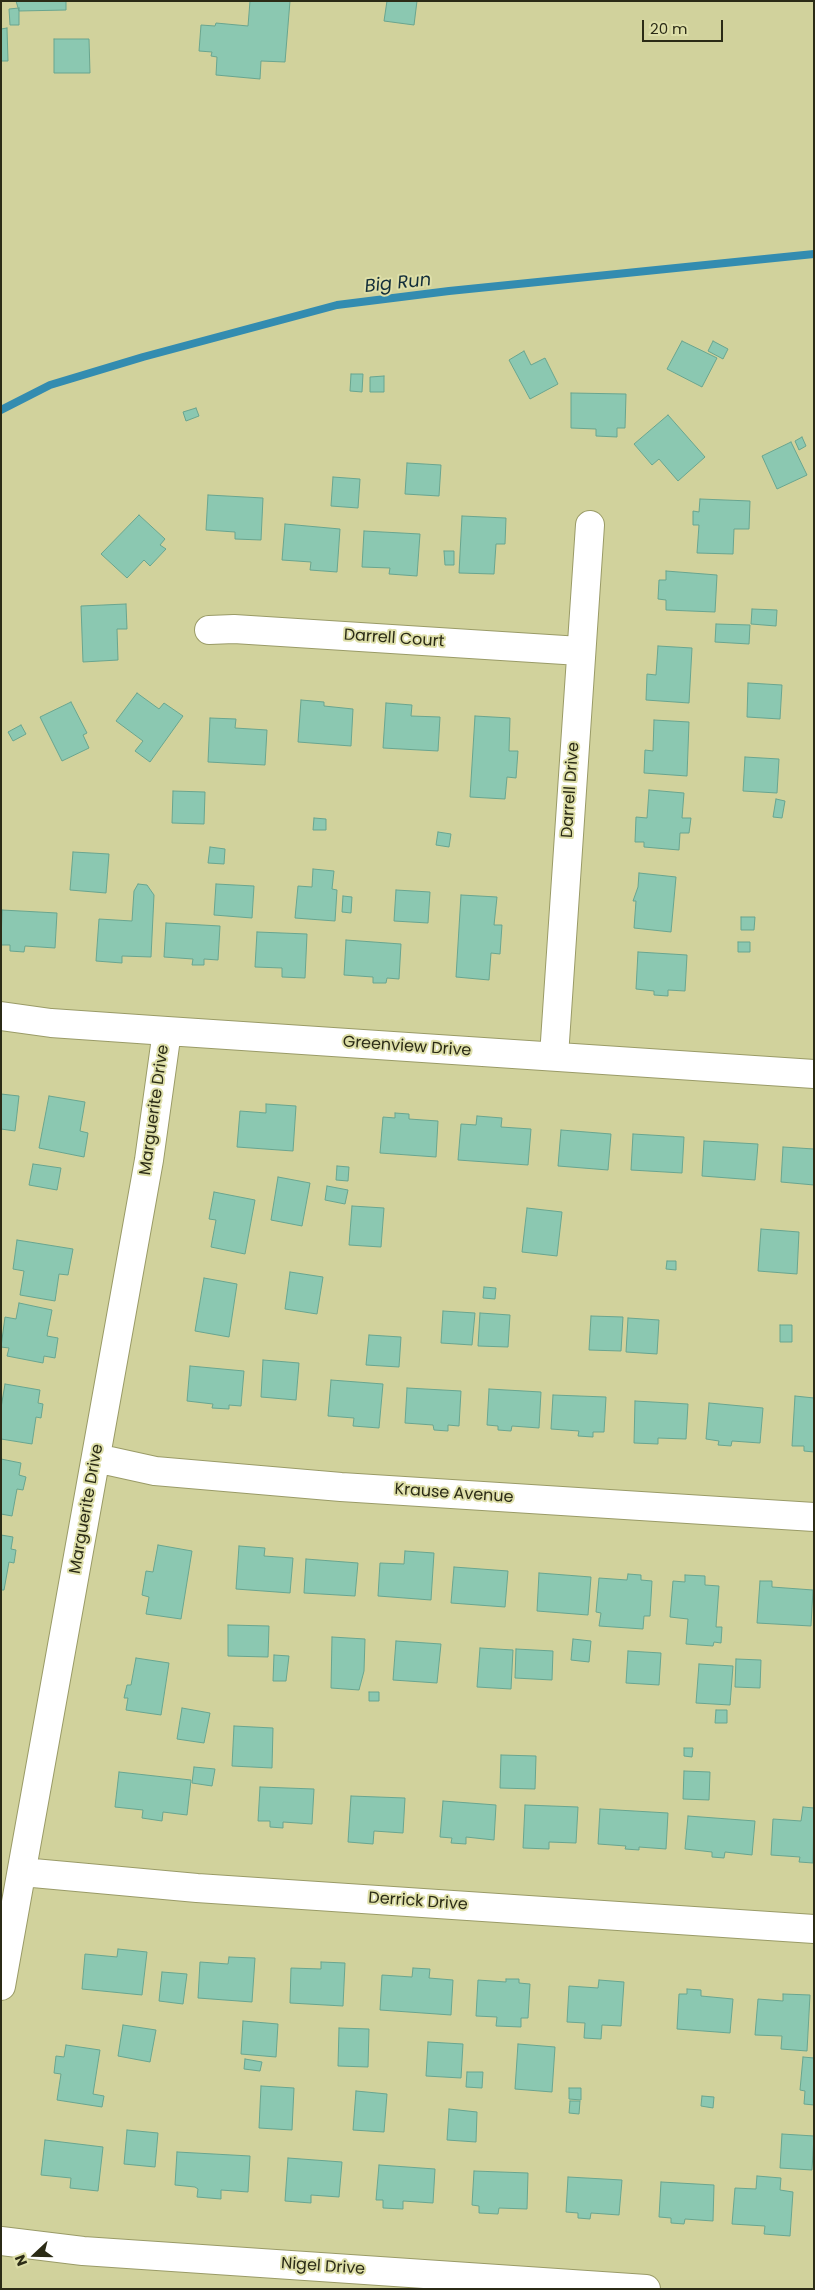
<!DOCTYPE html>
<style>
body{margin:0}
#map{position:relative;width:815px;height:2290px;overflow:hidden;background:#d1d29c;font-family:Poppins,sans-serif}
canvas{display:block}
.frame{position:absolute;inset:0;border:2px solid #2b2b16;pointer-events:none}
.north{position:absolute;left:10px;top:2230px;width:50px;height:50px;-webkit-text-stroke:4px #dedfa9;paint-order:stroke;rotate:249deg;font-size:14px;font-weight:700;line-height:20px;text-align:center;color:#2b2b16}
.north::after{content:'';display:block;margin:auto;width:18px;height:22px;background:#2b2b16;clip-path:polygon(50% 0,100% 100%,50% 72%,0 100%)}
.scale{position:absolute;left:642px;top:20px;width:81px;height:22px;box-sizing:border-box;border:2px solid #2b2b16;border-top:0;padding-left:6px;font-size:15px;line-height:18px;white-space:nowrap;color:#2b2b16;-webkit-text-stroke:4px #dedfa9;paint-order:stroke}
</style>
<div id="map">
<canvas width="815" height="2290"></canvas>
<div class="frame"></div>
<div class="north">N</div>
<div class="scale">20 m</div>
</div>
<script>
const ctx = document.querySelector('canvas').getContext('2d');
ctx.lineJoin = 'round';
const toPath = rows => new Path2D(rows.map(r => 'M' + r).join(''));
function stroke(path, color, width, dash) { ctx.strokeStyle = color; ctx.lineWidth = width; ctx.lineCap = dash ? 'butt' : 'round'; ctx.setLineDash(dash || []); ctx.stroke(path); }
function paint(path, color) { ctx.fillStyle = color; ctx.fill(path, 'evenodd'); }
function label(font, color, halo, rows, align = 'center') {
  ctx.font = font + ' Poppins,sans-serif'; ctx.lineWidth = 4; ctx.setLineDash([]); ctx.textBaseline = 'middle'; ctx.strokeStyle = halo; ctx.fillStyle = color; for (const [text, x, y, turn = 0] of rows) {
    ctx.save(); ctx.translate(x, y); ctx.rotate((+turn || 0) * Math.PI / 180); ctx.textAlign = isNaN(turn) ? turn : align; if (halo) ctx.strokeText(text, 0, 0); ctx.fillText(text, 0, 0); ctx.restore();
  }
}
stroke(toPath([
 [1,410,50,385,143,357,337,305,449,291,814,254]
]), '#338cb0', 8);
const building = toPath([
 [16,1,66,1,66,10,19,11,16,1],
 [250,1,290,1,285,62,261,61,260,79,216,75,217,57,211,56,212,52,199,51,201,25,215,26,216,23,248,26,250,1],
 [387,1,417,1,414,25,384,21,387,1],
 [19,8,19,25,10,25,9,9,19,8],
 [7,28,8,61,1,61,1,29,7,28],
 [54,39,89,39,90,73,54,73,54,39],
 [682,341,717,358,702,387,667,369,682,341],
 [713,341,728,349,723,359,708,351,713,341],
 [524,351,531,365,545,358,558,384,530,399,509,360,524,351],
 [351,374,363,374,362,392,350,391,351,374],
 [384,376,384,392,370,392,370,377,384,376],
 [571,393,626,394,625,428,617,428,617,437,596,436,596,429,571,428,571,393],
 [196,408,199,416,186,421,183,412,196,408],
 [668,415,705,457,678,481,659,459,652,465,634,444,668,415],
 [802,437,806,446,799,450,795,441,802,437],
 [791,442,807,475,777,489,762,456,791,442],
 [407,463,441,465,439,496,405,494,407,463],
 [333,477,360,479,358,508,331,506,333,477],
 [208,495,263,498,261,540,235,539,235,532,206,530,208,495],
 [700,499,750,501,749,529,734,529,733,554,697,553,699,525,693,525,693,511,699,512,700,499],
 [139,515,165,539,160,545,166,549,150,566,144,560,127,578,101,554,139,515],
 [462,516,506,518,505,544,496,544,494,574,459,573,462,516],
 [285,524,340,529,337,572,310,570,311,562,282,560,285,524],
 [364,531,420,534,417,576,389,574,390,568,362,567,364,531],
 [444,551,454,551,454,565,445,565,444,551],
 [666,571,717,575,715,612,666,610,666,600,658,599,659,580,666,580,666,571],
 [126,604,127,629,117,629,118,660,83,662,81,606,126,604],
 [752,609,777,610,776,626,751,624,752,609],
 [716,624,750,625,749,644,715,642,716,624],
 [658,646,692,648,689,703,646,700,647,674,656,675,658,646],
 [748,683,782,685,780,719,747,717,748,683],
 [137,693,159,709,164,703,183,716,150,762,135,751,143,741,116,721,137,693],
 [301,700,324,702,324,706,353,709,351,746,298,742,301,700],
 [71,702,87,733,83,735,89,748,62,761,40,717,71,702],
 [386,703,412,705,411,716,440,717,438,751,383,748,386,703],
 [475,716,510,718,509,751,518,751,516,778,507,777,505,799,470,797,475,716],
 [210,718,236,719,235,728,267,730,265,765,208,762,210,718],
 [654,720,689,722,687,776,644,773,645,750,653,751,654,720],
 [21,725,26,734,13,741,8,732,21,725],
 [745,757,779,759,777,793,743,791,745,757],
 [649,790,684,793,682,818,691,818,689,833,680,833,679,850,644,847,644,842,635,842,636,817,647,818,649,790],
 [173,791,205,792,204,824,172,823,173,791],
 [776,799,785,801,782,818,773,817,776,799],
 [314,818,326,819,326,830,313,830,314,818],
 [438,832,451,834,449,847,436,845,438,832],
 [210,847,225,849,224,864,208,863,210,847],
 [73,852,109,854,106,893,70,890,73,852],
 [313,869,334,871,332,889,337,890,335,921,295,918,298,886,312,887,313,869],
 [639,873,676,877,671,932,634,928,636,901,633,901,638,887,639,873],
 [138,884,147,885,154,895,151,957,122,956,122,963,96,961,99,919,132,921,134,891,138,884],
 [216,884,254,886,252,918,214,915,216,884],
 [396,890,430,892,428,923,394,921,396,890],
 [461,895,497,897,494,925,502,925,500,954,491,953,489,980,456,977,461,895],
 [343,896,352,897,351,913,342,912,343,896],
 [2,910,57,913,55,948,25,946,24,952,10,951,10,945,1,945,2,910],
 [741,917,755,917,754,930,741,930,741,917],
 [166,923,220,926,218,960,204,959,204,965,192,965,193,959,164,957,166,923],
 [257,932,307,934,305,978,282,977,282,968,255,967,257,932],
 [346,940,401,944,399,979,387,978,386,983,373,983,373,977,344,975,346,940],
 [738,942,750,942,750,952,738,952,738,942],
 [638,952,687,955,685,991,668,990,668,996,654,995,654,991,636,989,638,952],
 [1,1094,19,1096,15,1131,1,1129,1,1094],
 [49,1096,85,1102,80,1131,88,1133,84,1157,39,1148,49,1096],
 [266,1104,296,1106,293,1151,237,1147,240,1111,266,1113,266,1104],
 [395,1113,409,1114,409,1119,438,1121,436,1157,380,1153,383,1117,395,1118,395,1113],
 [477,1116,502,1118,501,1127,531,1129,528,1165,458,1160,461,1124,476,1125,477,1116],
 [561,1130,611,1134,608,1170,558,1166,561,1130],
 [633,1134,684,1137,682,1173,631,1170,633,1134],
 [704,1141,758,1144,755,1180,702,1176,704,1141],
 [783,1147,814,1149,814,1185,781,1182,783,1147],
 [33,1164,61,1168,57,1190,29,1185,33,1164],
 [337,1166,349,1167,348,1181,336,1180,337,1166],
 [278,1177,310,1183,302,1226,271,1220,278,1177],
 [327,1186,348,1190,345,1204,325,1200,327,1186],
 [214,1192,255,1200,245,1254,211,1247,216,1220,209,1219,214,1192],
 [352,1206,384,1208,381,1247,349,1245,352,1206],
 [527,1208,562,1212,557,1256,522,1252,527,1208],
 [761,1229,799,1232,797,1274,758,1271,761,1229],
 [17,1240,73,1249,68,1275,59,1274,55,1301,20,1295,24,1271,13,1269,17,1240],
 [667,1261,676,1261,676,1270,666,1269,667,1261],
 [290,1272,323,1277,317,1314,285,1309,290,1272],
 [204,1278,237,1284,229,1337,195,1331,204,1278],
 [484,1287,496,1288,495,1299,483,1298,484,1287],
 [19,1303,52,1310,47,1336,58,1338,55,1358,44,1356,43,1363,7,1356,9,1348,1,1347,5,1317,16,1319,19,1303],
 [443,1311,475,1313,472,1345,441,1343,443,1311],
 [480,1313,510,1315,508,1347,478,1346,480,1313],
 [591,1316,623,1317,621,1351,589,1350,591,1316],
 [628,1318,659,1320,657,1354,626,1352,628,1318],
 [780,1325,792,1325,792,1342,780,1342,780,1325],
 [369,1335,401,1337,399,1367,366,1365,369,1335],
 [263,1360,299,1363,296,1400,261,1397,263,1360],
 [190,1366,244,1371,241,1406,229,1405,229,1409,212,1408,213,1404,187,1401,190,1366],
 [331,1380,383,1384,379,1428,353,1426,354,1418,328,1416,331,1380],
 [5,1384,40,1390,38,1403,43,1404,41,1418,36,1417,32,1444,1,1439,1,1408,5,1384],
 [407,1388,461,1391,459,1426,448,1425,448,1431,434,1430,433,1425,405,1423,407,1388],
 [489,1389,541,1392,539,1428,512,1426,511,1431,498,1430,498,1426,487,1425,489,1389],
 [553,1395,606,1397,604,1432,593,1432,593,1437,578,1436,579,1431,551,1429,553,1395],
 [795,1396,814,1398,814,1452,804,1451,804,1446,792,1446,795,1396],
 [635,1401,688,1404,686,1439,658,1438,658,1444,634,1443,635,1401],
 [709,1403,763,1408,760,1443,732,1441,731,1446,718,1445,719,1441,706,1439,709,1403],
 [1,1459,21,1463,19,1475,26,1477,23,1490,17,1489,12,1516,1,1514,1,1459],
 [1,1535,13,1537,11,1549,16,1550,14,1563,9,1562,4,1590,1,1590,1,1535],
 [158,1545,192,1551,181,1619,146,1614,149,1597,142,1595,146,1571,153,1572,158,1545],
 [239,1546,265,1548,264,1556,293,1558,290,1593,236,1589,239,1546],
 [405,1551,434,1553,431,1600,378,1596,380,1563,404,1564,405,1551],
 [306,1559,358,1563,355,1596,304,1593,306,1559],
 [454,1567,508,1571,505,1607,451,1603,454,1567],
 [539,1573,591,1577,588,1615,537,1611,539,1573],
 [628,1574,641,1575,641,1580,652,1581,650,1616,644,1616,643,1629,599,1626,601,1613,596,1612,599,1578,627,1580,628,1574],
 [685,1575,705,1576,705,1585,719,1586,716,1627,722,1627,721,1643,714,1642,713,1646,686,1644,688,1619,670,1617,673,1581,685,1582,685,1575],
 [760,1581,772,1581,772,1587,813,1590,811,1626,757,1623,760,1581],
 [228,1625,269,1626,268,1657,228,1656,228,1625],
 [332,1637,365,1639,364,1671,359,1690,331,1688,332,1637],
 [573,1639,591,1641,589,1662,571,1660,573,1639],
 [396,1641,441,1644,437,1683,393,1680,396,1641],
 [480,1648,513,1650,511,1689,477,1687,480,1648],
 [516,1649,553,1651,552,1680,515,1678,516,1649],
 [628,1651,661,1653,659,1685,626,1683,628,1651],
 [274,1655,289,1656,286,1681,273,1681,274,1655],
 [136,1658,169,1663,161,1715,126,1710,128,1698,124,1698,127,1685,131,1685,136,1658],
 [736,1659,761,1660,760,1688,735,1687,736,1659],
 [699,1664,733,1666,730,1705,696,1703,699,1664],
 [369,1692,379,1692,379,1701,369,1701,369,1692],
 [182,1708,210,1713,204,1743,177,1739,182,1708],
 [716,1710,727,1710,727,1723,715,1723,716,1710],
 [234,1726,273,1728,272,1768,232,1766,234,1726],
 [684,1748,693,1748,692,1757,684,1756,684,1748],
 [501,1755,536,1756,535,1789,500,1788,501,1755],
 [194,1767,215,1769,212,1786,192,1783,194,1767],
 [684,1771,710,1772,709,1800,683,1799,684,1771],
 [119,1772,191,1780,187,1815,163,1812,162,1821,142,1818,143,1810,115,1807,119,1772],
 [260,1787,314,1789,312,1824,283,1822,283,1828,270,1827,270,1821,258,1821,260,1787],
 [351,1796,405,1798,403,1833,374,1831,373,1844,348,1842,351,1796],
 [443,1801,496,1805,494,1840,466,1837,466,1844,451,1843,452,1838,440,1837,443,1801],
 [525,1805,578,1807,576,1843,549,1842,549,1849,523,1848,525,1805],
 [803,1807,814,1808,813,1863,799,1862,800,1857,771,1855,773,1819,801,1821,803,1807],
 [600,1809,668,1813,666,1849,639,1847,639,1850,625,1849,626,1846,598,1844,600,1809],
 [688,1816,755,1821,752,1855,725,1852,724,1858,712,1857,712,1852,685,1849,688,1816],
 [118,1949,147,1952,142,1995,82,1989,85,1954,117,1957,118,1949],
 [229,1957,255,1958,252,2002,198,1998,200,1962,228,1964,229,1957],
 [321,1962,345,1963,343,2006,290,2003,291,1968,321,1969,321,1962],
 [413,1968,430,1969,429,1978,453,1980,451,2015,380,2010,382,1975,412,1977,413,1968],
 [162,1972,187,1974,183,2004,159,2001,162,1972],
 [506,1979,519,1979,519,1983,530,1984,528,2018,521,2018,521,2027,496,2026,497,2017,476,2016,478,1980,506,1982,506,1979],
 [599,1980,624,1982,621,2026,602,2025,601,2039,584,2038,585,2023,567,2022,569,1986,598,1988,599,1980],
 [687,1989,701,1990,701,1996,733,1999,730,2033,677,2029,679,1994,687,1994,687,1989],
 [783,1994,810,1995,807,2051,781,2049,782,2036,755,2035,758,1999,783,2001,783,1994],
 [243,2021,278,2024,276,2057,241,2054,243,2021],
 [123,2025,156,2030,150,2062,118,2056,123,2025],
 [339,2028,369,2029,368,2067,338,2066,339,2028],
 [428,2042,463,2044,461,2078,426,2076,428,2042],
 [518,2044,555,2047,552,2092,515,2089,518,2044],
 [66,2045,100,2050,93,2094,104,2096,102,2107,57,2100,61,2074,54,2073,56,2056,64,2057,66,2045],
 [803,2057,814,2058,814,2105,804,2104,805,2091,800,2090,803,2057],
 [245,2059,262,2062,260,2071,244,2069,245,2059],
 [467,2072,483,2072,482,2088,466,2087,467,2072],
 [261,2086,294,2088,292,2130,259,2128,261,2086],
 [569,2088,581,2088,581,2100,569,2099,569,2088],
 [356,2091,387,2094,384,2132,353,2130,356,2091],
 [702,2096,714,2097,713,2108,701,2106,702,2096],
 [570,2101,580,2101,579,2114,569,2113,570,2101],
 [449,2109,477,2112,476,2142,447,2140,449,2109],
 [127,2130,158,2133,155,2167,124,2164,127,2130],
 [782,2134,814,2136,812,2170,780,2168,782,2134],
 [45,2140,103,2147,98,2191,70,2188,71,2178,41,2175,45,2140],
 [177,2152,250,2156,248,2192,221,2190,221,2199,197,2197,198,2189,195,2187,175,2185,177,2152],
 [288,2158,342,2162,339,2197,311,2195,311,2203,285,2201,288,2158],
 [379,2165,435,2169,433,2203,403,2201,403,2209,383,2208,383,2200,376,2200,379,2165],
 [474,2171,528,2173,527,2209,499,2208,498,2214,479,2213,479,2206,472,2205,474,2171],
 [757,2176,781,2178,780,2190,793,2192,790,2236,764,2234,765,2226,732,2224,735,2188,756,2189,757,2176],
 [568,2177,622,2180,619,2215,591,2213,590,2219,578,2218,578,2213,566,2212,568,2177],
 [661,2182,714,2185,713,2221,685,2219,684,2224,671,2223,671,2218,659,2217,661,2182]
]);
paint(building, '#8bc8b1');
stroke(building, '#69a58f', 1);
const minor = toPath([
 [209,630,234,629,580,651],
 [1,1016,51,1023,167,1031,814,1074],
 [554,1056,590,525],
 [96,1458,155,1471,341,1487,814,1517],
 [22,1872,197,1888,814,1929],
 [1,1986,149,1160,167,1031],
 [1,2241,83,2251,646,2289]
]);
stroke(minor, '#9a9b67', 30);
stroke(minor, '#fff', 28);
label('16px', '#2b2b16', '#dedfa9', [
 ["Darrell Court",394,639,4],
 ["Darrell Drive",571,790,-86],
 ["Greenview Drive",407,1047,4],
 ["Marguerite Drive",155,1110,-82],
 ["Krause Avenue",454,1494,4],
 ["Marguerite Drive",87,1509,-80],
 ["Derrick Drive",418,1902,4],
 ["Nigel Drive",323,2267,4]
]);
label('italic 18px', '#122d39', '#dedfa9', [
 ["Big Run",398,284,-6]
]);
</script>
